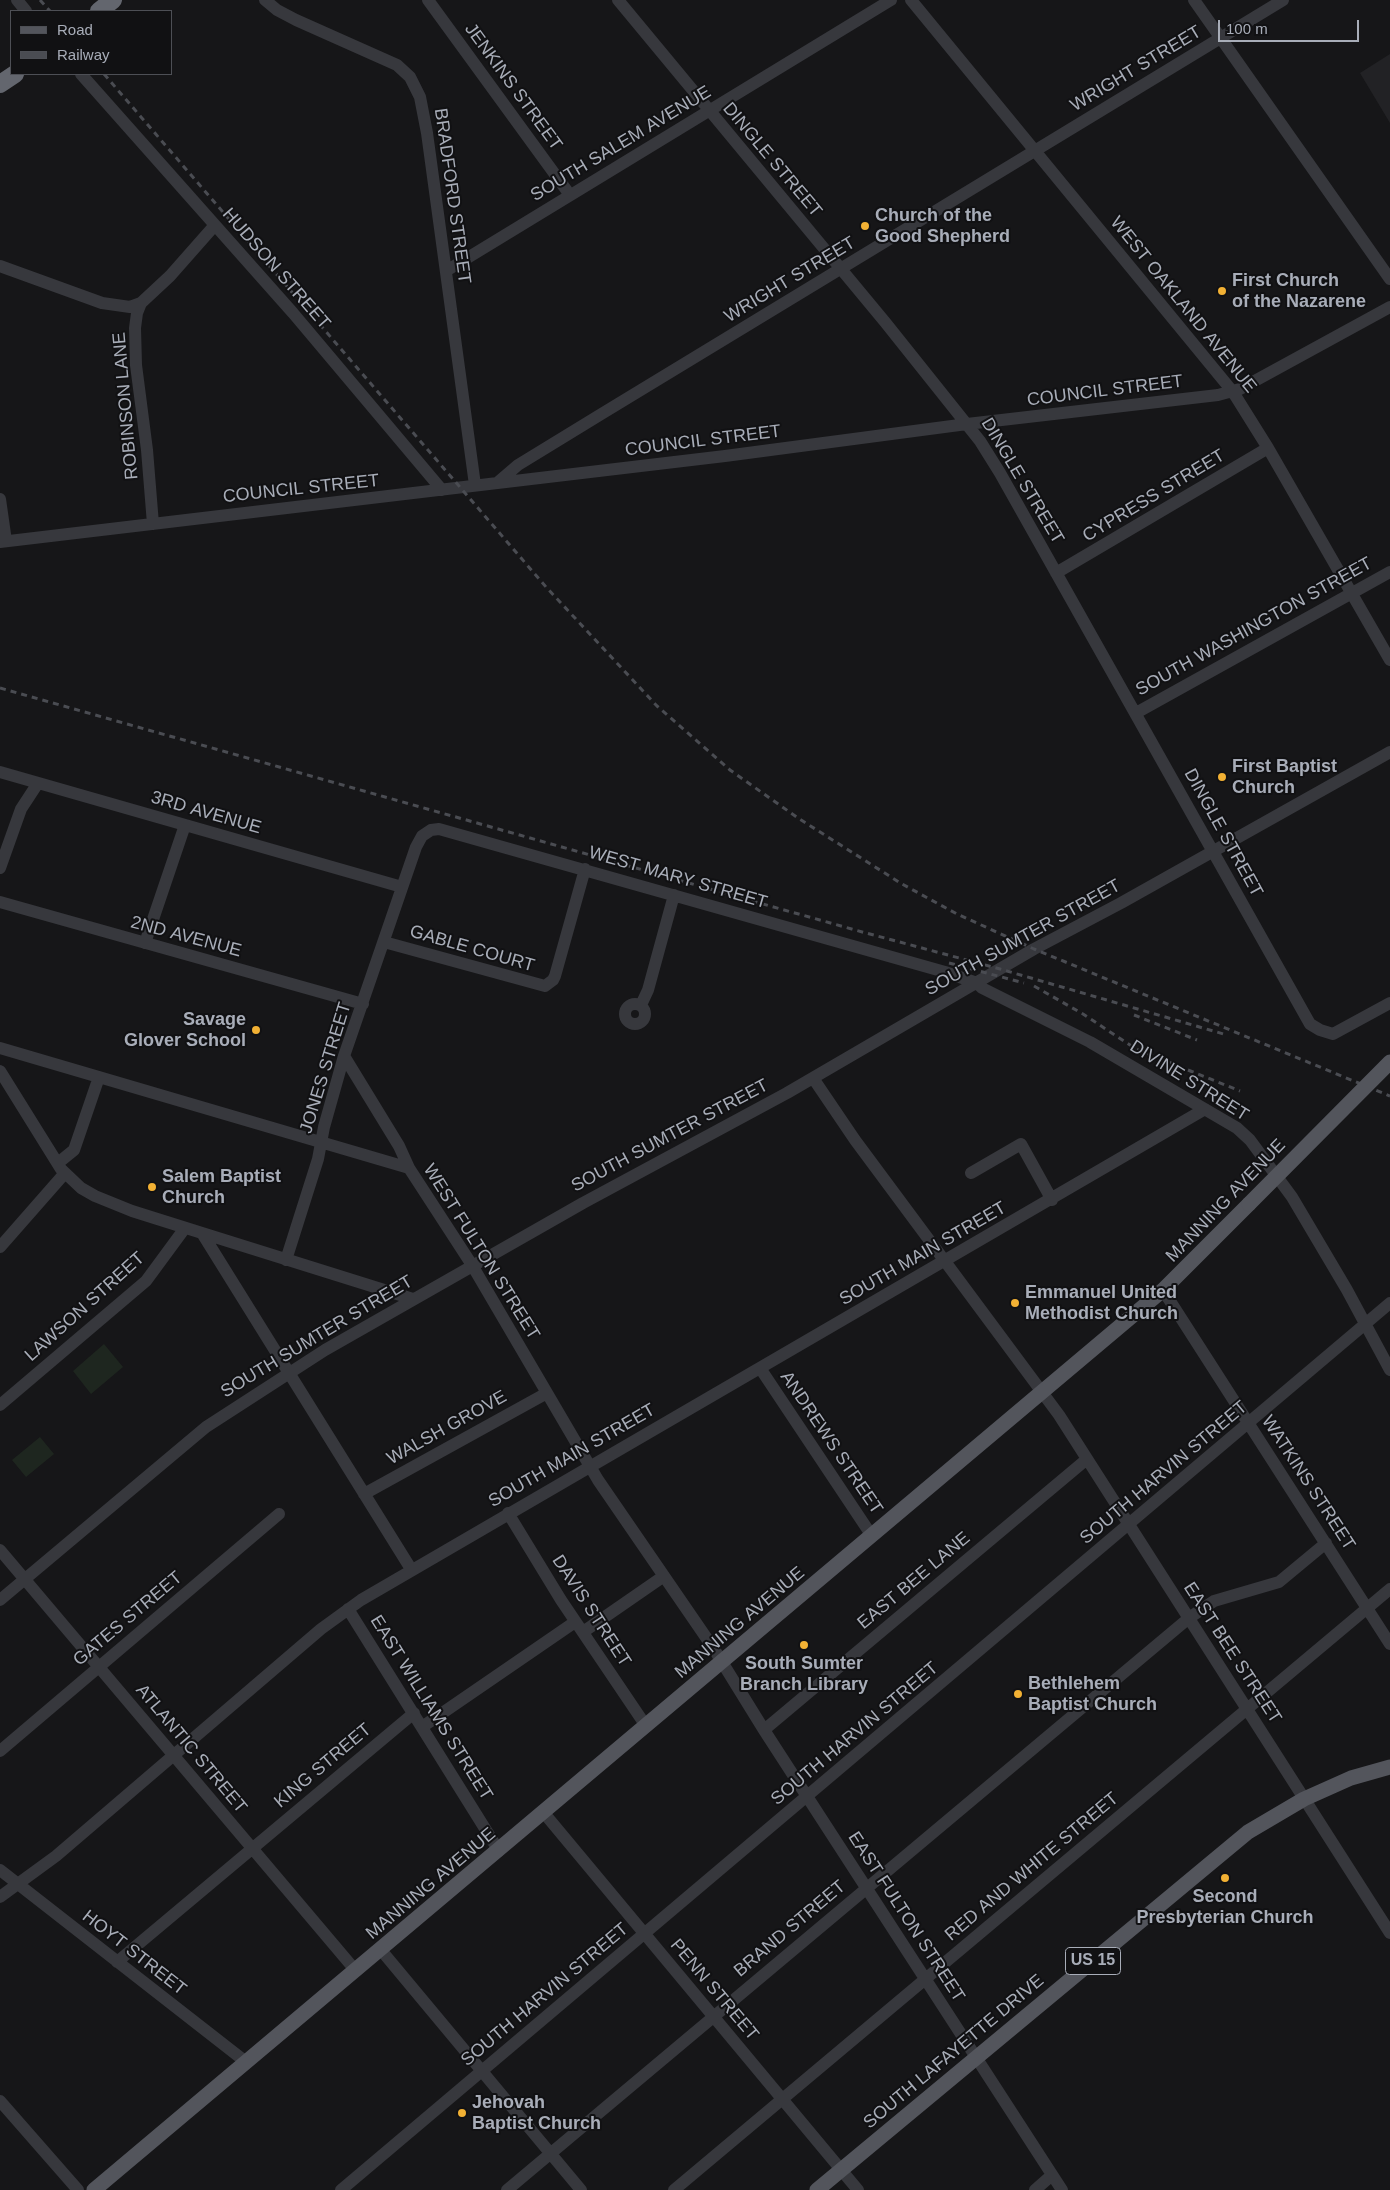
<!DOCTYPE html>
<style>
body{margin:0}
#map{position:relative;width:1390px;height:2190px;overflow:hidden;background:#161618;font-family:Arial,sans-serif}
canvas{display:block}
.legend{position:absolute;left:10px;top:10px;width:162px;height:65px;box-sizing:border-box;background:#111113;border:1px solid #4d4f55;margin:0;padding:6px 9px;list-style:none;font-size:15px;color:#a8adb8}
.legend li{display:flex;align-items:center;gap:10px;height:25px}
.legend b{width:25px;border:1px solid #4d4f55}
.scale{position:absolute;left:1218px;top:20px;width:141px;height:22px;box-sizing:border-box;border:2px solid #a8adb8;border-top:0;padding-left:6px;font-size:15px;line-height:18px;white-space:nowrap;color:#a8adb8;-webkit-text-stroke:4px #111113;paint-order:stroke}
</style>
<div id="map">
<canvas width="1390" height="2190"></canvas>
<ul class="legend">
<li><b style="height:6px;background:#53555c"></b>Road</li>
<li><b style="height:6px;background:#4a4c52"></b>Railway</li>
</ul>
<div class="scale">100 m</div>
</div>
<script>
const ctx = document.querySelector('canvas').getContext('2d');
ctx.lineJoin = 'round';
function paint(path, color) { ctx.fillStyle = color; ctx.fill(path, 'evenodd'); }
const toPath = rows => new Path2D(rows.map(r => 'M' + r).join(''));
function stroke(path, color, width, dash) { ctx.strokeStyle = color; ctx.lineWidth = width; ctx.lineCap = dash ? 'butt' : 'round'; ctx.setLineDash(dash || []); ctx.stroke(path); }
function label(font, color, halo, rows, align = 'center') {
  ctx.font = font + ' Arial,sans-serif'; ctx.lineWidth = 4; ctx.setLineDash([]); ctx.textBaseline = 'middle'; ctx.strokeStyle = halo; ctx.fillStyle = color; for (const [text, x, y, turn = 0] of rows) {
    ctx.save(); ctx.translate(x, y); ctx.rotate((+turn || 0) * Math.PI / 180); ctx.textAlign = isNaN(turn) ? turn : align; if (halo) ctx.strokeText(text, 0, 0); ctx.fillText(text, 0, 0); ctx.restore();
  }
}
paint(toPath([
 [1390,54,1390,123,1360,73]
]), '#222225');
paint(toPath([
 [104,1344,123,1367,91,1394,73,1371],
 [40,1437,54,1454,26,1477,12,1460]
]), '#1e261f');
stroke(toPath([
 [17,0,26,11],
 [265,0,277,10,296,20,397,65,410,77,420,97,427,133,475,485],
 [428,0,570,195],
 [618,0,885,322,980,441,1000,473,1310,1024,1320,1030,1333,1034,1390,1003],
 [911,0,1233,392,1268,448,1390,660],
 [1194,0,1390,279],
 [81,74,293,313,442,490],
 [0,266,102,303,130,307,141,303],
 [446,271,891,0],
 [497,483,518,465,603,413,1283,0],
 [0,499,6,541],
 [153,524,147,450,136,365,135,328,137,313,141,303,170,276,215,225],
 [0,542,725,456,967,424,1218,395,1240,389,1390,307],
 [1056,573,1268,448],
 [1136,713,1390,572],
 [0,772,402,887],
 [0,868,21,809,38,783],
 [0,902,363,1004],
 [384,942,545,986,553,980,555,976,585,869],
 [145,943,185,825],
 '625 1014a10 10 0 1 1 20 0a10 10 0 1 1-20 0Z',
 [641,1005,648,990,674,895],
 [0,1048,409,1168,472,1265,598,1480,714,1649,764,1730,1062,2190],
 [344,1056,399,1146,409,1168],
 [0,1071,61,1169,81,1188,95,1196,132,1211,202,1233,411,1569],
 [813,1078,855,1140,1059,1415,1390,1933],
 [58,1163,74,1150,99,1077],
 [971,1173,1021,1144,1052,1200],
 [202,1233,413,1299],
 [0,1247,65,1173],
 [286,1260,318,1159,324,1127,344,1056,416,847,422,836,431,830,439,829,945,972,977,983,982,988,1090,1042,1237,1128,1250,1140,1292,1197,1347,1290,1390,1370],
 [1163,1290,1390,1644],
 [760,1368,872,1536],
 [0,1405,146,1281,185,1228],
 [364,1494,547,1393],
 [508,1513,561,1600,646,1726],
 [0,1550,356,1971],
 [0,1600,206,1427,325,1350,583,1203,787,1093,1034,949,1121,903,1390,752],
 [348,1609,499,1851],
 [583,1632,664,1576],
 [422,1727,575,1622],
 [764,1730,1087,1459],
 [0,1751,279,1514],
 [544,1813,858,2190],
 [0,1870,246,2062],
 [0,1897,56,1856,321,1629,361,1600,1205,1109],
 [381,1950,581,2190],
 [117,1962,414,1713],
 [0,2101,78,2190],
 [341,2190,1390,1303],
 [507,2190,1189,1618,1214,1601,1279,1582,1326,1543],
 [674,2190,1390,1589],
 [1035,2190,1052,2175]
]), '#37383d', 12);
stroke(toPath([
 [94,2190,1163,1290,1249,1204],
 [817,2190,1248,1832,1304,1799,1351,1778,1390,1767]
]), '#53555c', 15);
stroke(toPath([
 [99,11,113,0],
 [0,84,15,74]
]), '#63666e', 18);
stroke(toPath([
 [40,0,50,11],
 [104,74,546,587,657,706,730,770,798,818,902,884,957,914,1034,949,1390,1096],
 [0,688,855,930,1000,969,1227,1035],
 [949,963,1024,983],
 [1034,986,1083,1014,1136,1049,1240,1091],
 [1134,1015,1197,1040]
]), '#4a4c52', 3, [6, 5]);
stroke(toPath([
 [1249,1204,1390,1062]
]), '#53555c', 15);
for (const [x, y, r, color] of [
 [865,226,5,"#f2b134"],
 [1222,291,5,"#f2b134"],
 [1222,777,5,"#f2b134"],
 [256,1030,5,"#f2b134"],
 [152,1187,5,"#f2b134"],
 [1015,1303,5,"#f2b134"],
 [804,1645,5,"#f2b134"],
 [1018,1694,5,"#f2b134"],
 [1225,1878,5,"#f2b134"],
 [462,2113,5,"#f2b134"]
]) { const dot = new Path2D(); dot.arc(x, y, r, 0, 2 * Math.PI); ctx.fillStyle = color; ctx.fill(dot); stroke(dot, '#111113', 2); }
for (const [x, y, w] of [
 [1093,1961,55]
]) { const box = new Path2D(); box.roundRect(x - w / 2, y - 13.5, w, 27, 4); ctx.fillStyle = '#111113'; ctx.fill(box); stroke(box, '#a8adb8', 1); }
label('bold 16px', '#a8adb8', null, [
 ["US 15",1093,1961]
]);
label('18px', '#a8adb8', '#111113', [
 ["WRIGHT STREET",1136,69,-31],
 ["JENKINS STREET",513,87,54],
 ["SOUTH SALEM AVENUE",621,144,-31],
 ["DINGLE STREET",772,160,50],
 ["BRADFORD STREET",452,196,82],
 ["HUDSON STREET",276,269,49],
 ["WRIGHT STREET",790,280,-31],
 ["WEST OAKLAND AVENUE",1183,305,51],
 ["COUNCIL STREET",1105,391,-7],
 ["ROBINSON LANE",126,406,-95],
 ["COUNCIL STREET",703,441,-7],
 ["DINGLE STREET",1022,481,59],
 ["COUNCIL STREET",301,489,-6],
 ["CYPRESS STREET",1154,496,-31],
 ["SOUTH WASHINGTON STREET",1254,627,-29],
 ["3RD AVENUE",206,813,16],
 ["DINGLE STREET",1223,833,61],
 ["WEST MARY STREET",678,878,16],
 ["2ND AVENUE",186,937,15],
 ["SOUTH SUMTER STREET",1023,938,-29],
 ["GABLE COURT",472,949,16],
 ["JONES STREET",326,1068,-73],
 ["DIVINE STREET",1189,1081,32],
 ["SOUTH SUMTER STREET",670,1136,-28],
 ["MANNING AVENUE",1226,1201,-46],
 ["WEST FULTON STREET",481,1252,58],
 ["SOUTH MAIN STREET",923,1254,-30],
 ["LAWSON STREET",85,1307,-42],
 ["SOUTH SUMTER STREET",317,1337,-31],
 ["WALSH GROVE",447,1428,-29],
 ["ANDREWS STREET",831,1443,56],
 ["SOUTH MAIN STREET",572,1456,-30],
 ["SOUTH HARVIN STREET",1164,1473,-40],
 ["WATKINS STREET",1308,1483,57],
 ["EAST BEE LANE",914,1581,-40],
 ["DAVIS STREET",591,1611,57],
 ["GATES STREET",128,1619,-40],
 ["MANNING AVENUE",740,1623,-40],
 ["EAST BEE STREET",1232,1653,57],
 ["EAST WILLIAMS STREET",431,1708,58],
 ["SOUTH HARVIN STREET",855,1734,-40],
 ["ATLANTIC STREET",191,1749,50],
 ["KING STREET",323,1766,-40],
 ["RED AND WHITE STREET",1032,1867,-40],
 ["MANNING AVENUE",431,1884,-40],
 ["EAST FULTON STREET",906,1917,57],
 ["BRAND STREET",790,1929,-40],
 ["HOYT STREET",134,1953,38],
 ["PENN STREET",714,1990,50],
 ["SOUTH HARVIN STREET",545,1995,-40],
 ["SOUTH LAFAYETTE DRIVE",954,2052,-40]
]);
label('bold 18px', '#a8adb8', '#111113', [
 ["Church of the",875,216],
 ["Good Shepherd",875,237],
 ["First Church",1232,281],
 ["of the Nazarene",1232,302],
 ["First Baptist",1232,767],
 ["Church",1232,788],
 ["Savage",246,1020,"right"],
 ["Glover School",246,1041,"right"],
 ["Salem Baptist",162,1177],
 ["Church",162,1198],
 ["Emmanuel United",1025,1293],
 ["Methodist Church",1025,1314],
 ["South Sumter",804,1664,"center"],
 ["Branch Library",804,1685,"center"],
 ["Bethlehem",1028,1684],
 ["Baptist Church",1028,1705],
 ["Second",1225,1897,"center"],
 ["Presbyterian Church",1225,1918,"center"],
 ["Jehovah",472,2103],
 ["Baptist Church",472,2124]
], 'left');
</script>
